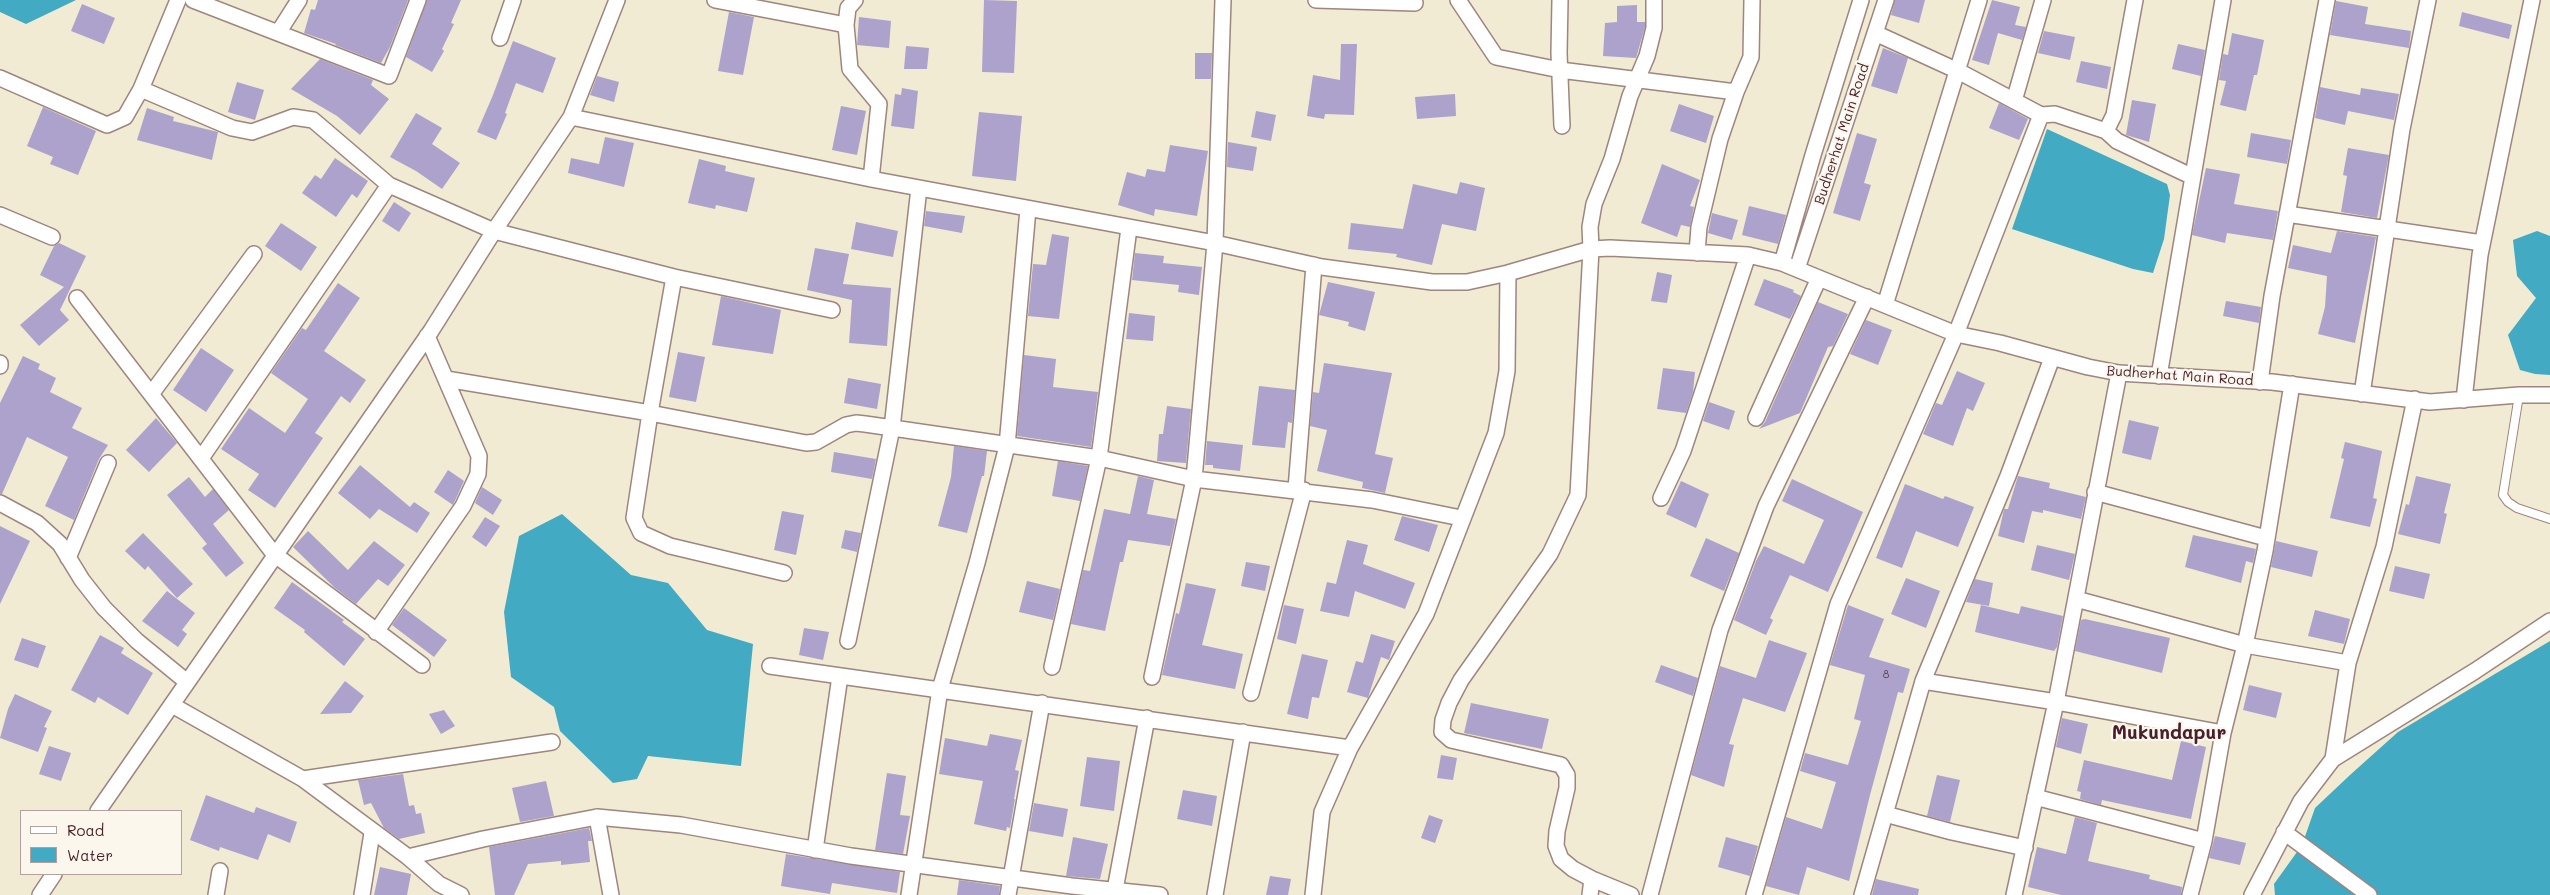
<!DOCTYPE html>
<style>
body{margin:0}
#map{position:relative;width:2550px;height:895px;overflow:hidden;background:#f1ebd3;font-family:Mali,sans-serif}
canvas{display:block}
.legend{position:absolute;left:20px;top:810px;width:162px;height:65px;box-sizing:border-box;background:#fbf7ec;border:1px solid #b4a19f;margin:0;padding:6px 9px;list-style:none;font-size:15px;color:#4a1f2b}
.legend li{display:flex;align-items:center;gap:10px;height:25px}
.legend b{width:25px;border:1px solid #b4a19f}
</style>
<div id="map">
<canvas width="2550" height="895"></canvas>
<ul class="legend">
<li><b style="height:6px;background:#fff"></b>Road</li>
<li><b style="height:14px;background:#42aac2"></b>Water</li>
</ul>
</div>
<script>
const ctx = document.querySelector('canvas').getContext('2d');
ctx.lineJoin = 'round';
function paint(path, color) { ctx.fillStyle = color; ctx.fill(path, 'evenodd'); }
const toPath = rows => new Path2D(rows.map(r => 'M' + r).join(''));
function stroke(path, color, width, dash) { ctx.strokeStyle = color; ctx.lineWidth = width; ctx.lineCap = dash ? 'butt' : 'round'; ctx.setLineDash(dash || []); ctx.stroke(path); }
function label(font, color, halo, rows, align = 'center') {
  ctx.font = font + ' Mali,sans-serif'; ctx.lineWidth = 4.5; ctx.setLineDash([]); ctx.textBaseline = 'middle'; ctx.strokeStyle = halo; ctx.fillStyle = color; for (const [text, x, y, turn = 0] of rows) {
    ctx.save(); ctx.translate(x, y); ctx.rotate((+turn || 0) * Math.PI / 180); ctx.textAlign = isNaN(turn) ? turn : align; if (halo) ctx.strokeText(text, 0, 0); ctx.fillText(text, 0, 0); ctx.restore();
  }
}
paint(toPath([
 [0,0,76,0,26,24,0,12],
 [2047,129,2167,184,2170,195,2164,239,2153,273,2133,269,2012,229],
 [2537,231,2550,236,2550,375,2535,374,2520,370,2508,335,2536,298,2517,276,2513,240],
 [562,514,631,575,668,583,707,630,753,644,741,766,648,756,637,779,613,783,560,731,554,707,511,677,504,612,519,536],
 [2550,641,2550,895,2275,895,2274,884,2302,845,2315,808,2350,775,2398,732]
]), '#42aac2');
paint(toPath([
 [318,0,408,0,390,47,381,63,335,45,336,44,304,33,311,9,315,10],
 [427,0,461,0,451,23,454,24,442,49,444,51,432,72,406,57],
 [984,0,1017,1,1014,73,982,72],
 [1895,0,1925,0,1919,23,1891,15],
 [1992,0,2020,7,2015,25,2026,27,2022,40,1998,33,1989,65,1972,60],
 [2336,1,2368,7,2365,24,2411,31,2409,48,2330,35],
 [82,4,115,18,104,44,71,31],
 [1637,5,1637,22,1645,22,1645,27,1636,58,1603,56,1605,23,1617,22,1617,6],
 [729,12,754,17,743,75,718,71],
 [2462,12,2512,25,2509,39,2459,26],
 [859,17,891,21,889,48,857,45],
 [2044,31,2075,37,2070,60,2038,53],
 [2232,33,2264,40,2257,75,2254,75,2246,111,2220,105,2226,81,2219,80,2223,54,2228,55],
 [513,41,556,58,543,93,516,83,505,113,507,114,496,140,477,132,493,95],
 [1341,44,1357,44,1354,115,1325,114,1324,119,1307,116,1313,75,1340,80],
 [2178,44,2205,50,2201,76,2172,69],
 [906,46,929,48,927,69,904,69],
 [1883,48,1908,58,1897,94,1871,86],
 [1195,53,1212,53,1211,79,1195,79],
 [320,59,373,80,371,85,389,99,360,135,337,116,291,89],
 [2081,61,2111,67,2107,89,2076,82],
 [597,76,619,82,614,102,590,95],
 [237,82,264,90,255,120,228,112],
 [2320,87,2360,95,2361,88,2399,94,2394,120,2348,111,2345,125,2315,118],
 [902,88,918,91,914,129,891,126,895,94,901,95],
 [1455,94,1456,116,1417,119,1415,97],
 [2132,100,2156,104,2149,142,2126,135],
 [1999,103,2028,119,2019,140,1989,128],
 [1679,104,1714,116,1706,143,1670,131],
 [841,106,866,111,857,155,832,150],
 [43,107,96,131,78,175,50,164,53,157,27,146],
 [147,108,174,117,173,121,218,132,212,160,137,140],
 [1256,111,1276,115,1271,141,1251,137],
 [979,112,1022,116,1016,181,972,176],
 [416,113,442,128,432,144,460,163,442,189,416,171,390,157],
 [1857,133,1877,139,1864,183,1871,185,1860,221,1833,213],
 [2251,133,2291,140,2287,164,2247,157],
 [605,137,634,143,624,187,568,173,571,158,599,164],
 [1228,142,1257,147,1253,171,1227,167],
 [1170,145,1208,151,1197,216,1155,209,1154,216,1118,205,1127,172,1145,177,1147,169,1165,172],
 [2348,148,2389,155,2377,218,2341,212,2347,176,2343,175],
 [335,158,368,181,357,198,352,194,336,217,302,193,315,175,321,179],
 [699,159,726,166,725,171,755,178,747,212,716,205,715,209,688,203],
 [1662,164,1700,180,1690,206,1694,207,1690,227,1681,225,1677,237,1641,223],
 [2206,168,2240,174,2234,204,2278,211,2273,240,2227,233,2225,243,2192,235],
 [1460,182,1485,188,1476,231,1442,224,1432,265,1396,257,1397,254,1348,249,1351,223,1403,229,1413,184,1457,194],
 [394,202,411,213,399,232,382,221],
 [1749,206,1786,215,1778,244,1742,235],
 [926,211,965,216,962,233,924,226],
 [1712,213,1738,220,1732,240,1708,233],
 [856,222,898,231,893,257,851,249],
 [281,223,317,247,301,271,265,246],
 [2337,231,2376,237,2355,343,2318,334,2325,307,2327,276,2288,268,2293,245,2331,253],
 [1052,234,1069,237,1059,319,1028,316,1033,264,1046,265],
 [59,243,86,256,60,310,69,320,39,346,20,325,64,287,40,275,54,246],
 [815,248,849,254,843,284,891,288,887,346,849,343,852,300,807,290],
 [1135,253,1164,256,1163,263,1202,267,1199,295,1178,292,1179,285,1132,280],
 [1657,272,1672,275,1667,303,1651,301],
 [1764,279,1794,290,1793,292,1801,296,1790,319,1754,305],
 [1328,282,1375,292,1365,331,1348,326,1349,322,1319,315],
 [338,283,360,298,324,351,366,380,350,403,341,396,315,433,323,438,275,508,248,490,259,474,221,449,249,408,285,433,308,399,271,373,302,328,306,330],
 [721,296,781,310,773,354,712,345],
 [2226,301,2261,307,2259,323,2223,316],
 [1818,302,1848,314,1833,346,1828,347,1800,413,1759,429,1765,422],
 [1129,313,1155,316,1153,341,1126,339],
 [1866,320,1892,330,1878,365,1850,354],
 [201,348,234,370,206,412,173,390],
 [678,352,705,357,696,402,669,397],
 [1024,355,1056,359,1053,387,1098,392,1091,447,1017,436],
 [23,356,40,364,38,369,56,378,50,392,82,408,72,428,108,445,99,459,74,520,45,506,68,457,27,437,2,494,0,494,0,403],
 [1324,363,1392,373,1375,454,1393,458,1385,493,1362,488,1363,482,1317,471,1327,430,1310,426,1313,392,1319,393],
 [1663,368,1695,372,1693,392,1686,413,1657,409],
 [1957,371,1985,383,1973,411,1967,408,1953,446,1923,434,1936,403,1942,405],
 [848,378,881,384,877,409,844,403],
 [1259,386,1295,390,1292,423,1288,422,1285,448,1252,445],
 [1709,402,1735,411,1729,430,1703,421],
 [1167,406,1191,409,1186,463,1157,461,1159,434,1163,434],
 [156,418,177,443,149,472,126,450],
 [2129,420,2159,427,2151,460,2122,453],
 [1207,441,1243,445,1240,471,1213,468,1213,465,1205,465],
 [2345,442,2382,451,2373,498,2377,499,2370,527,2330,518,2344,459,2341,458],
 [954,446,987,451,984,476,982,476,967,533,938,526,951,477],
 [834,452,876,459,872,479,831,472],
 [1058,461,1088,466,1080,501,1052,496],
 [360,465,410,507,414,502,430,513,417,533,379,509,370,519,338,493],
 [448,470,464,481,453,505,434,492],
 [1138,476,1154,480,1147,514,1176,519,1170,546,1128,540,1123,562,1120,562,1105,631,1071,624,1083,570,1090,571,1104,509,1130,514],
 [2018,476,2050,483,2049,488,2086,497,2081,519,2043,510,2043,513,2032,511,2024,543,1998,536,2004,509,2008,509],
 [2416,476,2451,484,2444,513,2447,514,2440,544,2398,534,2406,504,2409,505],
 [189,477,205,497,213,489,229,510,213,524,244,563,226,577,202,548,207,544,167,495],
 [1792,479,1863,512,1828,592,1790,575,1770,618,1773,620,1766,635,1734,620,1756,561,1764,546,1804,564,1824,520,1782,501],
 [1681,481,1709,494,1696,528,1666,514],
 [1905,484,1943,499,1945,496,1974,507,1958,547,1916,531,1902,568,1876,558],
 [482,487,502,500,493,515,475,503],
 [782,511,804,515,796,555,774,550],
 [1402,516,1438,525,1429,552,1394,540],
 [485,517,500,526,486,547,472,537],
 [0,526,30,541,0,604],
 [845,530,861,533,857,552,841,548],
 [308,531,348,570,374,541,405,565,388,586,378,579,356,604,335,588,293,547],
 [143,533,193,584,177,598,148,566,145,570,125,551],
 [2193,535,2256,549,2253,563,2246,561,2241,583,2185,567],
 [1706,538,1739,553,1724,591,1690,576],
 [1347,540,1368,545,1363,564,1415,583,1405,609,1355,591,1349,617,1320,611,1327,582,1336,584],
 [2276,541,2318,551,2312,577,2271,567],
 [2037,545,2075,554,2069,580,2031,570],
 [1246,562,1270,566,1265,591,1241,586],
 [2395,566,2430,574,2424,599,2389,591],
 [1906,578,1940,591,1926,628,1891,614],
 [1975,579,1993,583,1989,606,1966,602],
 [1027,581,1060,589,1053,620,1019,612],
 [292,582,344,620,342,622,365,639,344,666,304,632,305,630,274,608],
 [1186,583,1216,589,1202,645,1243,654,1235,689,1162,675,1176,613,1179,614],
 [167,591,195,613,182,630,187,634,178,647,142,621],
 [1284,605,1304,609,1296,644,1277,639],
 [1848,605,1884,619,1869,657,1910,669,1903,693,1898,692,1870,795,1849,881,1807,867,1799,895,1766,886,1786,817,1822,829,1836,782,1800,771,1805,753,1848,765,1861,721,1854,719,1865,675,1830,665],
 [1981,605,2019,614,2021,606,2063,616,2057,647,2054,651,1975,632],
 [404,608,447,640,434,657,392,625],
 [2315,610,2350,619,2344,644,2308,636],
 [2085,619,2170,638,2162,673,2075,651,2081,620],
 [804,628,829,632,823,660,799,655],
 [1371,634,1395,641,1389,660,1381,657,1368,698,1347,692,1356,661,1363,663],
 [100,635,124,648,121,653,153,673,128,715,98,697,95,703,71,690],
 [22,638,46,646,38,668,14,660],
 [1769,640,1807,653,1785,712,1743,698,1729,744,1734,745,1724,787,1691,775,1720,666,1756,678],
 [1302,654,1328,660,1319,698,1312,697,1308,719,1287,714],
 [1661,665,1698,678,1693,696,1655,682],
 [345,681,364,696,351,713,320,714],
 [2249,685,2282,693,2276,718,2243,710],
 [15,694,52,711,44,727,47,728,38,752,0,738,8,709],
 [1471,703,1549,719,1542,749,1464,733],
 [444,710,455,726,441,734,429,714],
 [2062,718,2088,724,2081,754,2056,747],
 [990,734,1022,740,1015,770,1019,771,1014,799,1015,799,1010,828,1007,827,1006,831,974,824,983,781,939,774,945,738,987,746],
 [2181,741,2206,747,2191,819,2102,800,2101,805,2080,799,2081,792,2077,791,2084,760,2172,780],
 [49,746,71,753,61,781,39,774],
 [1441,755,1457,758,1453,780,1437,778],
 [1087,757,1120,761,1114,811,1080,806],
 [887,773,906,776,900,815,910,816,903,854,875,850],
 [403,774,409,806,414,805,416,814,421,813,425,833,399,839,384,828,371,803,364,805,358,780],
 [1937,775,1960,780,1950,822,1927,816],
 [546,781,554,816,520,822,512,788],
 [1183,790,1217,796,1212,826,1177,819],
 [206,795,254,813,256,807,297,822,290,843,268,834,258,860,220,847,219,851,190,840],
 [1034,803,1068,809,1063,837,1029,831],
 [1429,815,1443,820,1435,843,1421,838],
 [2075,817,2097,823,2088,861,2150,875,2149,879,2182,887,2181,895,2061,895,2028,887,2037,847,2066,854],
 [589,828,592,841,588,841,590,862,561,865,561,861,528,864,514,895,495,895,489,847],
 [2215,836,2246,843,2240,865,2209,858],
 [1073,837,1108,844,1100,879,1066,876],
 [1726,837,1758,846,1750,876,1718,867],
 [786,854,900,872,897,893,832,883,830,894,781,886],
 [380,867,411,874,407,895,374,895],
 [1270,876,1291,879,1288,895,1266,895],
 [1876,879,1919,889,1918,895,1872,895],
 [959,880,1000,886,999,895,957,895]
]), '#aca2cc');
const service = toPath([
 [2519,395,2503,495,2508,502,2517,508,2550,519]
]);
const minor = toPath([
 [193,0,389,76,418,0],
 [715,0,846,25],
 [855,0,848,8,846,25,850,69,879,104,871,179],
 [1316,0,1415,3],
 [1458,0,1496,57,1560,70,1736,92],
 [1560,0,1559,53,1562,126],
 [278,33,299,0],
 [1875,33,1958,71,2041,115,2055,114,2106,131,2117,141,2193,177],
 [500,38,513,0],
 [0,78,107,125,125,117,141,89,178,0],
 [141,89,232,128,252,132,293,117,313,120,389,185,494,231,674,277,832,310],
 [2014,101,2043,0],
 [571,117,617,0],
 [2106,131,2114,115,2135,0],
 [2287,214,2482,243],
 [0,215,52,237],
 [1697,253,1699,227,1720,139,1736,92,1751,57,1752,0],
 [1782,263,1813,155,1861,0],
 [1797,269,1886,0],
 [674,277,650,413,634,518,641,533,670,546,784,573],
 [77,298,274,554,422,665],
 [1885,305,1979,0],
 [0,363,0,366],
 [2159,376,2223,0],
 [446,379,650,413,806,443,816,442,846,425,856,423,865,424,1099,458,1194,479,1372,500,1461,518],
 [2260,382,2272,296,2327,0],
 [152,393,254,254],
 [2362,394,2402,129,2428,0],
 [2464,400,2480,255,2532,0],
 [1756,418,1819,278],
 [202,457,389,185],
 [1296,489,1314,265],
 [2095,492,2266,538],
 [1661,498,1683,451,1748,255],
 [0,503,37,523,60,544,82,580,104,608,137,641,187,682],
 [68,558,108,463],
 [2076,599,2245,645,2348,663],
 [376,632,463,506,478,474,479,456,427,336],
 [848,641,892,428,919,188],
 [770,666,1350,748],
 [1052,667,1099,458,1129,228],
 [1152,677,1194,479,1215,243,1223,0],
 [1923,681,2056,702,2223,733],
 [1251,693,1304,490],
 [172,705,303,779,408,857,439,884,461,895],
 [2333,759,2348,663,2384,547,2415,399],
 [303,779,552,742],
 [2035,797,2204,841],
 [98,811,431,331,494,231,571,117,871,179,1215,243,1322,267,1432,282,1467,282,1508,273,1591,249,1610,248,1748,255,1782,263,1956,334,2000,343,2088,367,2119,373,2272,382,2430,402,2519,395,2550,395],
 [1885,814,1952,832,2025,848],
 [597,817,611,895],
 [2284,832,2369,895],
 [815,850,840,676],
 [408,857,483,839,597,817,681,825,851,856,1072,886,1160,895],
 [40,895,54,874],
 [216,895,220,871],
 [362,895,372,833],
 [909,895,940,689,977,563,1007,446,1028,209],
 [1008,895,1042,703],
 [1114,895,1147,718],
 [1215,895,1243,732],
 [1313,895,1322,812,1350,748,1426,614,1496,433,1507,371,1508,273],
 [1590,895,1592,879],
 [1631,895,1592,879,1573,869,1561,859,1556,846,1557,831,1567,788,1567,775,1561,765,1451,740,1442,732,1443,720,1449,703,1461,680,1550,554,1578,495,1591,249,1590,227,1594,204,1612,159,1630,96,1647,56,1654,28,1654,0],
 [1650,895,1720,630,1766,506,1867,297],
 [1754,895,1838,604,1956,334,2041,115],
 [1862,895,1923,681,2008,476,2052,358],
 [2014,895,2056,702,2119,373],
 [2190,895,2204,841,2223,733,2245,645,2265,551,2292,384],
 [2252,895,2301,801,2333,759,2475,671,2550,621]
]);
stroke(service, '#9e857f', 10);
stroke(minor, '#9e857f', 18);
stroke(service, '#fff', 8);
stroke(minor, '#fff', 15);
label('11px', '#624053', null, [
 ["8",1886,675]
]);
label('14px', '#4a1f2b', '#fbf7ec', [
 ["Budherhat Main Road",1842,134,-72],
 ["Budherhat Main Road",2180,376,4]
]);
label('bold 19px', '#4a1f2b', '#fbf7ec', [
 ["Mukundapur",2169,733]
]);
</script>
